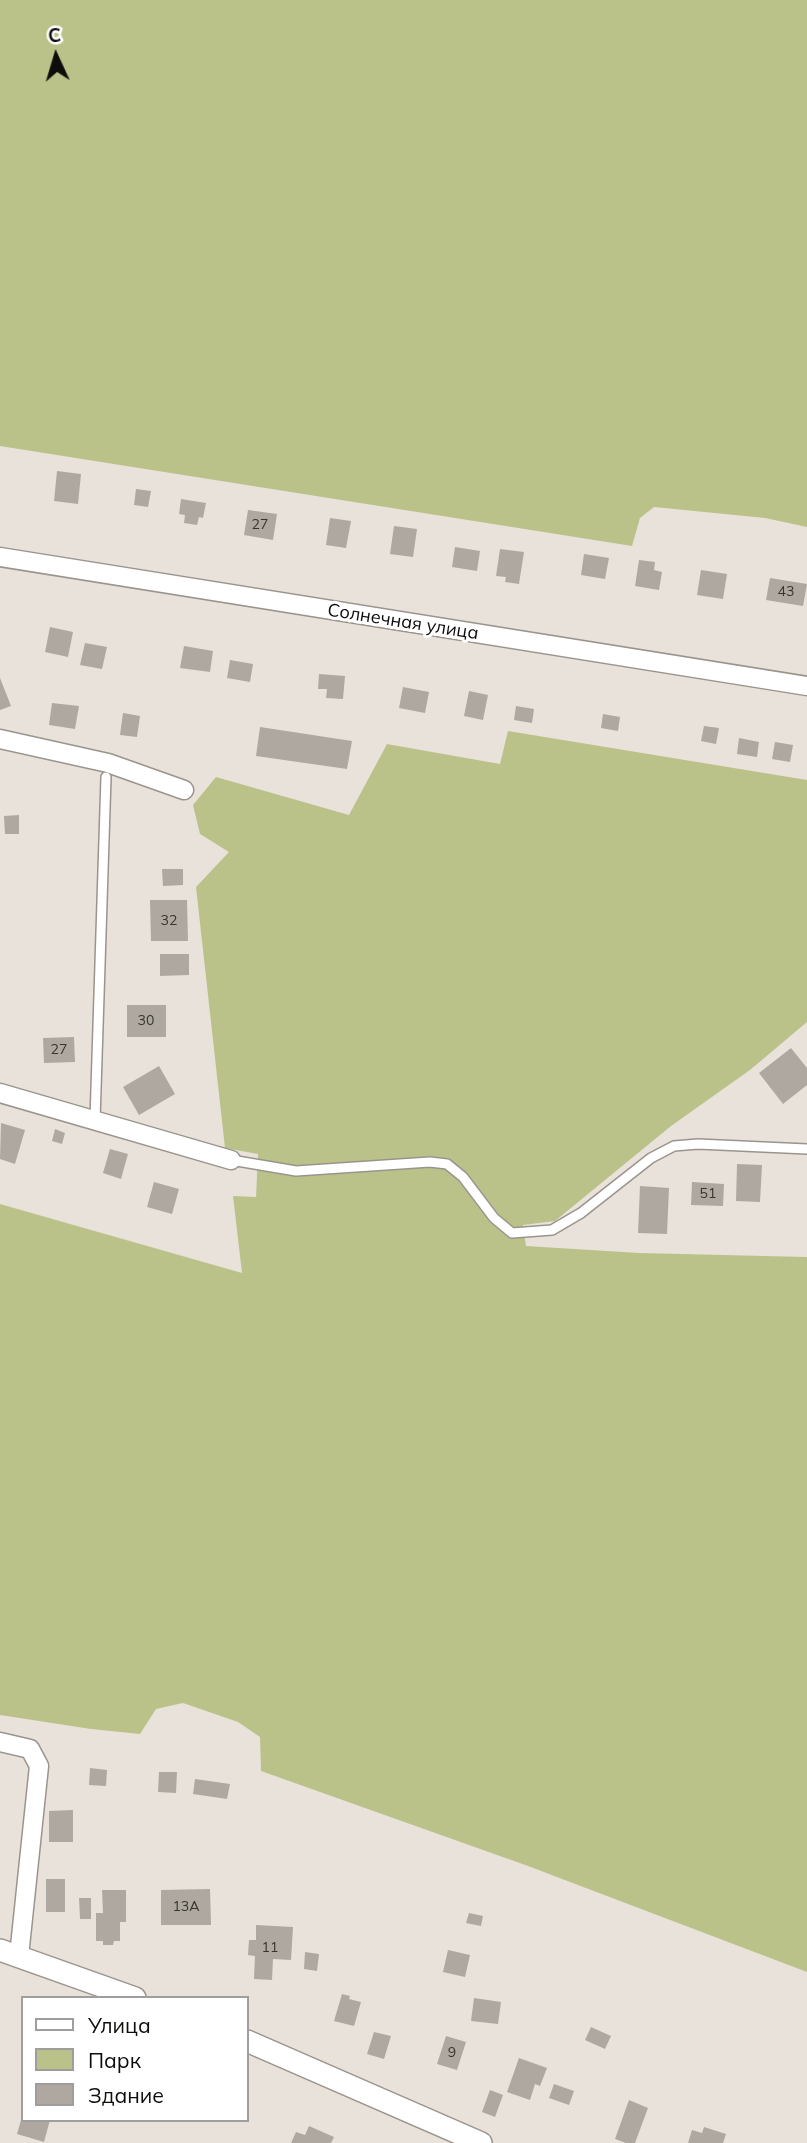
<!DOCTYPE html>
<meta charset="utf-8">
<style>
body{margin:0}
#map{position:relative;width:807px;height:2143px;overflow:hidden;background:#e9e2da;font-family:Mulish,sans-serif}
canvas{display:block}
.legend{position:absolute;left:21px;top:1996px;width:228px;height:126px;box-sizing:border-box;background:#fff;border:2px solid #9f9e9d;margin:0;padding:9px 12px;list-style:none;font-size:21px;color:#0f0d0b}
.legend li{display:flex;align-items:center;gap:14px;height:35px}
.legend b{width:35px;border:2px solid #9f9e9d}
.north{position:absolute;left:21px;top:21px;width:70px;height:70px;-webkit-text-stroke:5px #fff;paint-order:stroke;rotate:356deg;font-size:19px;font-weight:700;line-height:28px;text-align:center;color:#0f0d0b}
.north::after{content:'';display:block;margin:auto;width:24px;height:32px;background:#0f0d0b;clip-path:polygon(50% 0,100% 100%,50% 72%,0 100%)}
</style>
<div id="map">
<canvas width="807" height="2143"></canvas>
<ul class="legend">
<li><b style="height:9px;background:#fff"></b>Улица</li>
<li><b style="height:19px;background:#bbc289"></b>Парк</li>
<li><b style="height:19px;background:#aea8a0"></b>Здание</li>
</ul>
<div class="north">С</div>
</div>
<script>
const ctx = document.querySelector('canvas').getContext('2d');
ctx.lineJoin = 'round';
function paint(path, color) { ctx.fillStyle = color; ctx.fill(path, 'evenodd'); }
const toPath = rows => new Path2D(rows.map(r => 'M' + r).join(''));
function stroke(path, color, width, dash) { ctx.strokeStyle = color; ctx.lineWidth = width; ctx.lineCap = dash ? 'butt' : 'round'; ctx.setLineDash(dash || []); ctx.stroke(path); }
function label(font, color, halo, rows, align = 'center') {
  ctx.font = font + ' Mulish,sans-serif'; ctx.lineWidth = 6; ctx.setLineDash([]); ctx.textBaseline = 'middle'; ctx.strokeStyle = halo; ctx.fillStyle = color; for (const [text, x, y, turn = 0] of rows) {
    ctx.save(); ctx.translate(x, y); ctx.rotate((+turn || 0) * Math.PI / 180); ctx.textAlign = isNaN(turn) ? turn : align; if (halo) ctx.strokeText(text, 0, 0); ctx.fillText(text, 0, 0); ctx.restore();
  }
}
paint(toPath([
 [0,0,807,0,807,527,765,518,654,507,640,518,632,546,0,446],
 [508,731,807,780,807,1022,750,1070,671,1126,555,1221,523,1225,526,1246,639,1253,807,1257,807,1972,528,1866,261,1771,260,1737,238,1722,183,1703,156,1709,140,1734,91,1729,0,1715,0,1204,242,1273,233,1196,256,1197,258,1154,225,1148,196,887,229,852,200,834,193,805,216,777,349,815,387,744,500,764]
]), '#bbc289');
paint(toPath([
 [57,471,81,474,78,504,54,501],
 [136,489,151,491,148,507,134,505],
 [181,499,206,503,203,518,199,517,197,525,184,523,185,515,179,514],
 [248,510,277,514,273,540,244,535],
 [330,518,351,521,346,548,326,545],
 [394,526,417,529,413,557,390,554],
 [455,547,480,551,477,571,452,567],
 [500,549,524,552,519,584,505,582,506,577,496,576],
 [584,554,609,558,605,579,581,575],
 [639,560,655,562,654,570,662,572,659,590,635,586],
 [701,570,727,574,723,599,697,595],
 [770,578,807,584,803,606,766,600],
 [50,627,73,632,68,657,45,652],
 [85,643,107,647,102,669,80,665],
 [184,646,213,651,210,672,180,668],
 [230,660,253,664,250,682,227,678],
 [319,674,345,676,343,699,326,698,327,689,318,689],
 [0,678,11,706,0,710],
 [403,687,429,692,425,713,399,708],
 [469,691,488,695,483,720,464,716],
 [52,703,79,706,75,729,49,725],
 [516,706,534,709,532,723,514,720],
 [123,713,140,716,137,737,120,735],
 [603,714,620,717,618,731,601,728],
 [704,726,719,728,716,744,701,741],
 [260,727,352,741,347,769,256,756],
 [739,738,759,742,757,757,737,754],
 [775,742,793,745,790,762,772,759],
 [19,815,19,834,5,834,4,816],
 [162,869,183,869,183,885,163,886],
 [150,900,187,900,188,941,151,941],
 [160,954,189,954,189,975,160,976],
 [127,1005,166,1005,166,1037,127,1037],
 [74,1037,75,1062,44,1063,43,1038],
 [791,1048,807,1068,807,1085,783,1104,759,1073],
 [159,1066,175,1094,139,1115,123,1087],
 [1,1123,25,1130,15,1164,0,1159],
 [55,1129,65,1133,62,1144,52,1141],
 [110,1149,128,1154,121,1179,103,1173],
 [737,1164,762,1165,760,1202,736,1201],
 [154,1182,179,1189,172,1214,147,1207],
 [692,1182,724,1184,723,1206,691,1205],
 [640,1186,669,1188,667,1234,638,1233],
 [90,1768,107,1770,106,1786,89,1785],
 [159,1772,177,1772,176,1793,158,1792],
 [195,1779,230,1784,227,1799,193,1794],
 [73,1810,73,1842,49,1842,49,1811],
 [46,1879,65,1879,65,1912,46,1912],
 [210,1889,211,1925,161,1925,161,1890],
 [102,1890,126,1890,126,1922,120,1922,120,1941,114,1941,113,1945,103,1945,103,1941,96,1941,96,1913,103,1913],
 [79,1898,91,1898,91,1919,80,1919],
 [469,1913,483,1916,481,1926,466,1923],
 [256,1925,293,1927,291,1960,273,1959,272,1980,254,1979,255,1956,248,1955,249,1940,256,1940],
 [448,1950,470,1955,465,1977,443,1972],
 [305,1952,319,1954,317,1971,304,1969],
 [342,1994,350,1996,349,1999,361,2002,354,2026,334,2021],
 [474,1998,501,2002,498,2024,471,2021],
 [591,2027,611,2036,605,2049,585,2040],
 [374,2032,391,2036,384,2059,367,2054],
 [446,2036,466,2042,457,2070,437,2064],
 [519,2058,547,2068,540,2086,535,2084,530,2100,507,2092],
 [554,2084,574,2091,569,2105,549,2098],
 [490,2090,503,2095,495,2117,482,2112],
 [629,2100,648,2108,635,2143,626,2143,615,2139],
 [21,2120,50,2120,44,2142,17,2134],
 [309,2126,334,2137,331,2143,291,2143,296,2132,305,2135],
 [704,2127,726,2134,723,2143,688,2143,692,2130,702,2133]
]), '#aea8a0');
const service = toPath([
 [95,1120,106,777],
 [231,1160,296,1171,430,1162,447,1164,463,1177,494,1218,512,1233,552,1230,581,1213,651,1158,674,1146,698,1144,807,1149]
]);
const minor = toPath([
 [0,557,807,686],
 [0,739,108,763,184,790],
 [0,1093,231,1160],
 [0,1742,30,1749,39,1766,19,1956]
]);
const tertiary = toPath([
 [0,1950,135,1998],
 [247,2041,481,2143]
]);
stroke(service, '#9a948d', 12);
stroke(minor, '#9a948d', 21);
stroke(tertiary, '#9a948d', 24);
stroke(service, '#fff', 9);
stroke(minor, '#fff', 18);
stroke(tertiary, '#fff', 21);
label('14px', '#373430', null, [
 ["27",260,525],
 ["43",786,592],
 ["32",169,921],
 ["30",146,1021],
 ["27",59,1050],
 ["51",708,1194],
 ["13А",186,1907],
 ["11",270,1948],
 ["9",452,2053]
]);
label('18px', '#0f0d0b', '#fff', [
 ["Солнечная улица",403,622,9]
]);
</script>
